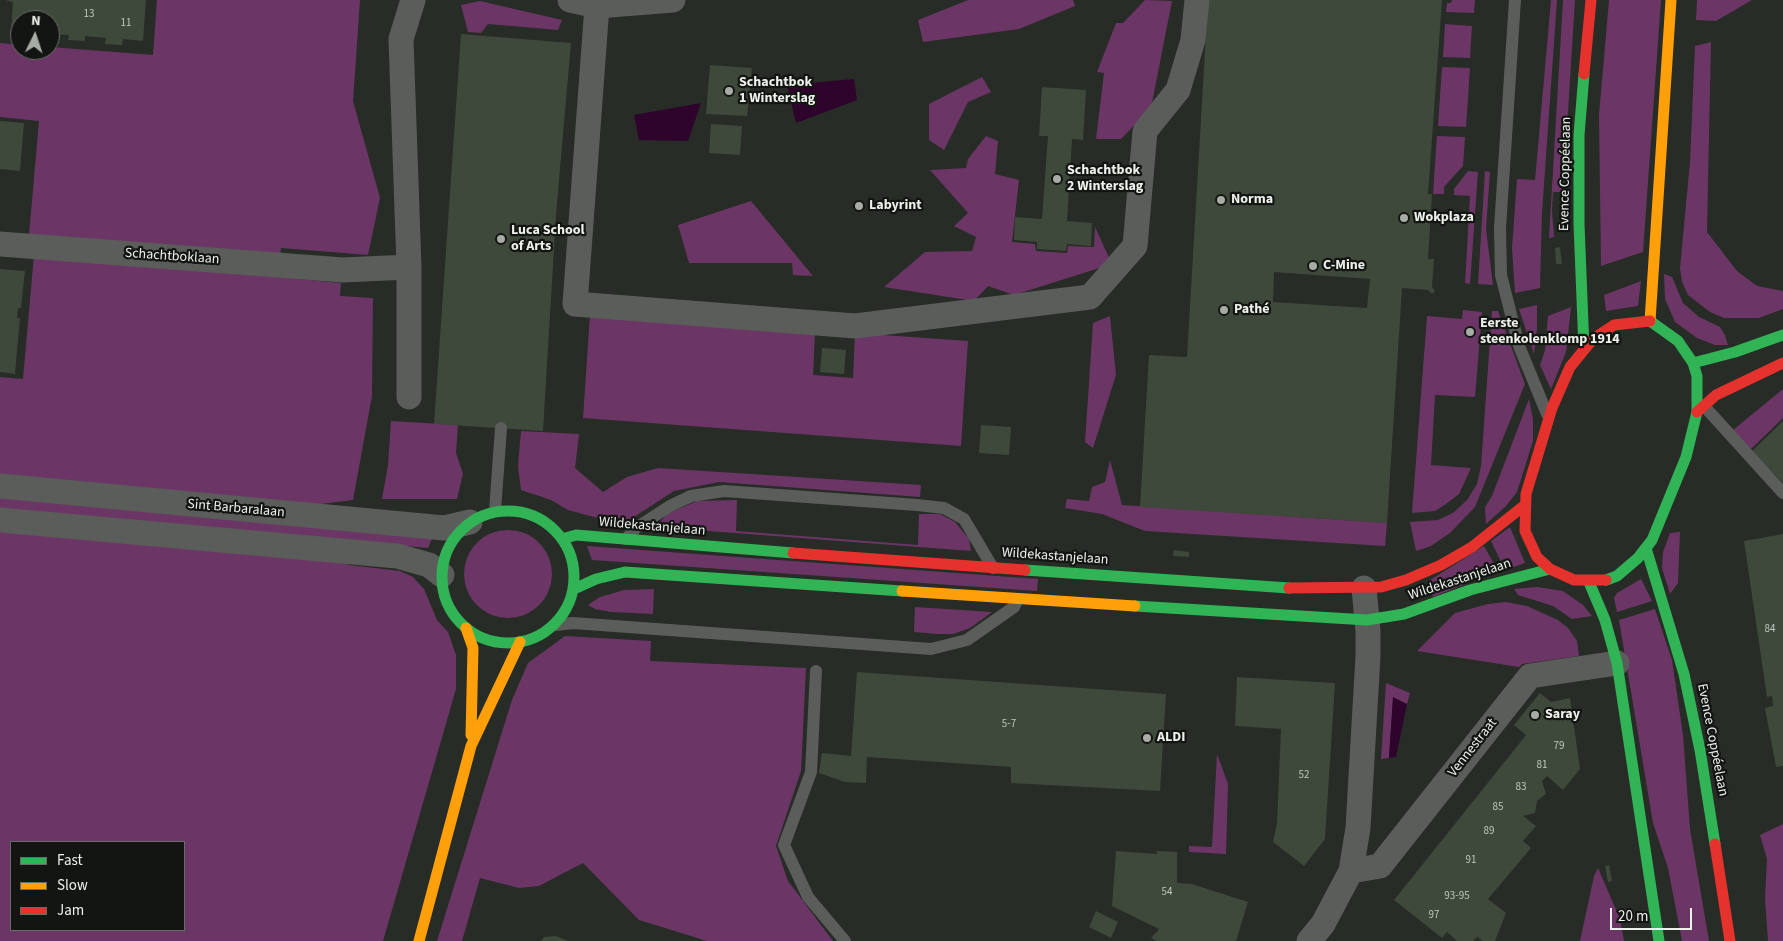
<!DOCTYPE html>
<meta charset="utf-8">
<style>
body{margin:0}
#map{position:relative;width:1783px;height:941px;overflow:hidden;background:#272c26;font-family:"Source Sans 3",sans-serif}
canvas{display:block}
.legend{position:absolute;left:10px;top:841px;width:175px;height:90px;box-sizing:border-box;background:#121511;border:1px solid #696d68;margin:0;padding:6px 9px;list-style:none;font-size:15px;color:#ecf1ea}
.legend li{display:flex;align-items:center;gap:10px;height:25px}
.legend b{width:25px;border:1px solid #696d68}
.north{position:absolute;left:10px;top:10px;width:50px;height:50px;box-sizing:border-box;background:#121511;border:1px solid #696d68;border-radius:50%;rotate:4deg;font-size:14px;font-weight:700;line-height:20px;text-align:center;color:#ecf1ea}
.north::after{content:'';display:block;margin:auto;width:18px;height:22px;background:#a7aca5;clip-path:polygon(50% 0,100% 100%,50% 72%,0 100%)}
.scale{position:absolute;left:1610px;top:908px;width:82px;height:22px;box-sizing:border-box;border:2px solid #ecf1ea;border-top:0;padding-left:6px;font-size:15px;line-height:18px;white-space:nowrap;color:#ecf1ea;-webkit-text-stroke:4px #121511;paint-order:stroke}
</style>
<div id="map">
<canvas width="1783" height="941"></canvas>
<ul class="legend">
<li><b style="height:6px;background:#30b455"></b>Fast</li>
<li><b style="height:6px;background:#ff9f0a"></b>Slow</li>
<li><b style="height:6px;background:#e5322d"></b>Jam</li>
</ul>
<div class="north">N</div>
<div class="scale">20 m</div>
</div>
<script>
const ctx = document.querySelector('canvas').getContext('2d');
ctx.lineJoin = 'round';
function paint(path, color) { ctx.fillStyle = color; ctx.fill(path, 'evenodd'); }
const toPath = rows => new Path2D(rows.map(r => 'M' + r).join(''));
function stroke(path, color, width, dash) { ctx.strokeStyle = color; ctx.lineWidth = width; ctx.lineCap = dash ? 'butt' : 'round'; ctx.setLineDash(dash || []); ctx.stroke(path); }
function label(font, color, halo, rows, align = 'center') {
  ctx.font = font + ' "Source Sans 3",sans-serif'; ctx.lineWidth = 4.5; ctx.setLineDash([]); ctx.textBaseline = 'middle'; ctx.strokeStyle = halo; ctx.fillStyle = color; for (const [text, x, y, turn = 0] of rows) {
    ctx.save(); ctx.translate(x, y); ctx.rotate((+turn || 0) * Math.PI / 180); ctx.textAlign = isNaN(turn) ? turn : align; if (halo) ctx.strokeText(text, 0, 0); ctx.fillText(text, 0, 0); ctx.restore();
  }
}
paint(toPath([
 [157,0,360,0,353,101,380,198,368,255,281,248,280,256,29,235,39,121,0,117,0,43,20,45,20,50,50,50,50,47,153,55],
 [968,0,1073,0,1075,6,1019,29,923,42,918,20],
 [1145,0,1172,1,1151,108,1121,139,1096,139,1104,73,1097,72,1116,23,1123,23],
 [1452,0,1475,0,1474,13,1446,12,1447,3,1451,3],
 [1551,0,1557,0,1542,213,1540,288,1515,293,1512,248,1517,179,1535,180],
 [1563,0,1575,0,1563,192,1553,192,1552,211,1554,237,1549,238],
 [1609,0,1661,0,1643,252,1601,266,1599,115],
 [1697,0,1752,0,1716,21,1696,20],
 [480,1,562,20,558,30,488,24,481,33,468,32,461,5],
 [1445,24,1472,26,1470,58,1443,57],
 [1711,42,1707,232,1737,271,1757,286,1783,291,1783,309,1759,318,1724,318,1710,312,1688,295,1682,282,1680,268,1690,162,1695,46],
 [1442,67,1470,68,1466,127,1438,126],
 [982,77,991,92,968,102,944,150,929,140,929,104],
 [986,136,998,141,995,174,1019,180,1012,242,1035,244,1036,251,1067,253,1068,246,1094,247,1095,227,1112,264,1014,295,988,286,974,301,884,287,925,252,972,251,976,237,954,226,968,213,930,170,966,168,968,159],
 [1437,136,1465,137,1463,166,1444,187,1444,194,1433,194],
 [1468,171,1478,172,1470,284,1465,283,1470,196,1454,195,1454,189],
 [1485,171,1490,172,1486,229,1493,285,1478,284],
 [751,201,813,276,793,275,792,263,689,263,678,225],
 [34,255,341,283,340,296,373,298,372,396,353,500,305,506,0,479,0,377,23,379],
 [1664,274,1672,277,1683,303,1699,317,1720,327,1725,335,1728,345,1715,345,1697,338,1675,322,1665,299],
 [1641,281,1638,306,1606,311,1604,295],
 [1537,305,1537,329,1534,354,1519,309],
 [1571,307,1566,352,1551,389,1540,365,1545,350,1548,316],
 [1463,310,1482,312,1475,397,1435,395,1431,465,1471,468,1459,494,1446,504,1435,511,1412,513,1427,316,1462,319],
 [1492,311,1498,311,1525,384,1475,507,1450,533,1431,546,1416,551,1410,522,1438,520,1453,513,1467,500,1477,484,1481,466],
 [590,315,815,332,813,375,853,378,855,333,968,341,961,446,583,418],
 [1110,316,1116,375,1093,448,1085,442,1093,323],
 [1783,389,1783,418,1751,449,1733,430],
 [1529,399,1533,419,1533,441,1517,492,1506,506,1486,524,1485,507,1492,496],
 [391,421,458,425,456,453,463,474,457,499,382,499,388,465],
 [521,431,579,434,575,468,603,492,627,477,658,468,921,485,920,497,719,482,674,491,631,519,619,521,594,517,568,510,551,500,521,490,518,466],
 [1110,460,1122,505,1387,523,1385,546,1145,531,1102,514,1065,508,1067,499,1089,501,1092,487,1105,482],
 [0,497,434,534,428,548,0,511],
 [737,500,736,531,918,545,919,514,940,514,955,522,969,539,971,551,656,527,667,514,697,501],
 [1510,527,1525,563,1505,570,1491,541],
 [0,528,300,551,349,565,400,571,413,577,424,589,437,620,448,632,456,655,456,689,383,941,0,941],
 [11,842,184,842,184,930,11,930],
 '464 574a44 44 0 1 1 88 0a44 44 0 1 1-88 0Z',
 [1680,532,1678,583,1670,594,1662,568,1663,552,1670,533],
 [587,546,1038,579,1037,591,592,560],
 [1484,546,1498,571,1433,597,1427,582],
 [1641,579,1652,601,1617,612,1614,598,1617,593],
 [1537,587,1563,591,1583,605,1592,616,1572,619,1553,606,1518,595,1514,589],
 [654,589,653,614,611,612,595,609,588,605,600,597,624,590],
 [1506,602,1527,606,1558,620,1568,628,1577,641,1579,656,1522,664,1519,667,1417,651,1455,613,1488,604],
 [915,607,992,612,970,628,953,634,937,634,914,632],
 [1655,609,1672,660,1683,735,1690,829,1709,941,1682,941,1668,868,1653,823,1619,620],
 [565,636,651,641,650,661,806,668,801,771,776,846,788,881,833,941,707,941,639,920,583,863,539,886,519,888,480,878,462,941,437,941,512,700,528,663],
 [1386,683,1410,693,1407,704,1393,698,1389,758,1381,759],
 [1217,754,1228,784,1226,854,1189,852,1189,846,1212,847],
 [1783,824,1783,941,1768,941,1765,899,1767,859,1760,835],
 [1598,868,1620,919,1624,941,1580,941,1594,876]
]), '#6b3665');
paint(toPath([
 [854,79,857,100,796,123,787,85],
 [701,103,688,141,639,140,634,115],
 [1393,697,1407,704,1396,757,1389,758]
]), '#2f042c');
paint(toPath([
 [5,0,146,0,143,41,123,39,122,45,105,44,106,38,85,36,85,41,68,40,69,35,50,34,50,20,20,20,20,31,11,30,13,2],
 [1208,0,1442,0,1428,194,1432,194,1428,259,1434,259,1432,287,1435,291,1432,294,1428,290,1402,288,1387,523,1140,507,1149,355,1187,357],
 [1274,272,1370,279,1367,308,1273,302],
 [461,34,571,43,556,215,543,431,434,424],
 [710,65,752,68,747,116,706,114],
 [1042,87,1086,90,1083,140,1072,139,1067,221,1092,223,1091,246,1067,244,1066,251,1037,249,1037,242,1014,240,1015,217,1042,219,1048,136,1039,136],
 [0,121,24,123,20,171,0,169],
 [711,124,742,126,740,155,709,153],
 [1560,247,1562,264,1556,264,1555,248],
 [0,269,25,271,21,308,18,308,17,318,20,318,15,374,0,372],
 [822,348,846,350,844,374,820,372],
 [1783,421,1783,483,1752,451],
 [981,425,1011,427,1009,455,979,453],
 [1783,534,1783,766,1776,767,1765,708,1773,706,1772,696,1767,697,1744,541],
 [1174,550,1189,552,1189,557,1173,556],
 [857,672,1166,694,1160,791,1011,783,1011,767,867,757,866,783,845,782,819,773,822,753,851,756],
 [1237,677,1335,683,1325,839,1304,866,1273,842,1277,823,1281,729,1235,726],
 [1540,693,1551,702,1570,698,1580,769,1563,790,1547,776,1542,781,1546,794,1537,801,1535,813,1523,816,1536,826,1523,841,1531,848,1488,899,1506,913,1495,941,1483,941,1477,937,1473,941,1457,941,1447,932,1442,938,1394,900,1526,735,1514,725],
 [1116,851,1157,854,1157,851,1177,852,1177,883,1192,884,1248,902,1236,941,1156,941,1151,938,1159,929,1112,906],
 [1609,865,1612,881,1608,882,1605,866],
 [1096,911,1118,922,1111,938,1089,927],
 [556,936,568,941,541,941,544,937]
]), '#3e483b');
stroke(toPath([
 [1515,0,1500,228,1501,275,1519,346,1547,414],
 [1704,406,1783,493],
 [495,511,501,428],
 [626,539,636,528,670,506,691,496,724,491,917,505,944,508,964,519,993,568],
 [555,625,573,623,931,649,967,640,1014,607,1018,599],
 [816,671,811,772,784,845,808,897,845,941]
]), '#5a5d59', 12);
stroke(toPath([
 [570,0,597,6,673,0],
 [597,6,575,304,855,326,1090,297,1135,246,1145,131,1178,90,1193,40,1197,0],
 [0,244,343,270,409,267],
 [409,397,409,267,401,39,413,0],
 [0,486,444,528,470,522],
 [0,520,397,556,429,565,442,575],
 [1351,871,1380,866,1530,676,1617,663],
 [1309,941,1323,924,1351,871,1358,828,1368,656,1368,631,1364,588]
]), '#5a5d59', 25);
stroke(toPath([
 [1584,349,1579,224,1579,135,1584,74],
 [1693,363,1735,352,1783,335],
 '442 577a66 66 0 1 1 132 0a66 66 0 1 1-132 0Z',
 [562,539,576,535,793,553],
 [1646,548,1684,674,1700,750,1715,844],
 [1025,570,1289,588],
 [1606,580,1617,576,1638,558,1652,540,1686,457,1697,412,1697,376,1693,363,1678,341,1650,321],
 [1589,582,1605,620,1617,663,1659,941],
 [574,589,596,579,625,572,902,591],
 [1135,606,1367,620,1404,614,1470,590,1550,569]
]), '#30b455', 11);
stroke(toPath([
 [1650,321,1671,0],
 [902,591,1135,606],
 [466,628,473,648,471,735],
 [419,941,471,746,520,642]
]), '#ff9f0a', 11);
stroke(toPath([
 [1584,74,1591,0],
 [1697,412,1716,395,1783,363],
 [793,553,1025,570],
 [1606,580,1574,580,1550,569,1537,557,1525,531,1526,494,1552,408,1570,367,1593,339,1614,325,1650,321],
 [1289,588,1381,587,1406,580,1441,565,1472,547,1525,505],
 [1715,844,1730,941]
]), '#e5322d', 11);
for (const [x, y, r, color] of [
 [729,91,5,"#a7aca5"],
 [1057,179,5,"#a7aca5"],
 [1221,200,5,"#a7aca5"],
 [859,206,5,"#a7aca5"],
 [1404,218,5,"#a7aca5"],
 [501,239,5,"#a7aca5"],
 [1313,266,5,"#a7aca5"],
 [1224,310,5,"#a7aca5"],
 [1470,332,5,"#a7aca5"],
 [1535,715,5,"#a7aca5"],
 [1147,738,5,"#a7aca5"]
]) { const dot = new Path2D(); dot.arc(x, y, r, 0, 2 * Math.PI); ctx.fillStyle = color; ctx.fill(dot); stroke(dot, '#121511', 2); }
label('11px', '#c0c7be', null, [
 ["13",89,15],
 ["11",126,24],
 ["84",1770,630],
 ["5-7",1009,725],
 ["79",1559,747],
 ["81",1542,766],
 ["52",1304,776],
 ["83",1521,788],
 ["85",1498,808],
 ["89",1489,832],
 ["91",1471,861],
 ["54",1167,893],
 ["93-95",1457,897],
 ["97",1434,916]
]);
label('bold 14px', '#ecf1ea', '#121511', [
 ["Schachtbok",739,83],
 ["1 Winterslag",739,99],
 ["Schachtbok",1067,171],
 ["2 Winterslag",1067,187],
 ["Norma",1231,200],
 ["Labyrint",869,206],
 ["Wokplaza",1414,218],
 ["Luca School",511,231],
 ["of Arts",511,247],
 ["C-Mine",1323,266],
 ["Pathé",1234,310],
 ["Eerste",1480,324],
 ["steenkolenklomp 1914",1480,340],
 ["Saray",1545,715],
 ["ALDI",1157,738]
], 'left');
label('14px', '#ecf1ea', '#121511', [
 ["Evence Coppéelaan",1566,174,-89],
 ["Schachtboklaan",172,257,4],
 ["Sint Barbaralaan",236,509,5],
 ["Wildekastanjelaan",652,527,5],
 ["Wildekastanjelaan",1055,557,4],
 ["Wildekastanjelaan",1460,580,-18],
 ["Evence Coppéelaan",1712,740,79],
 ["Vennestraat",1473,748,-52]
]);
</script>
